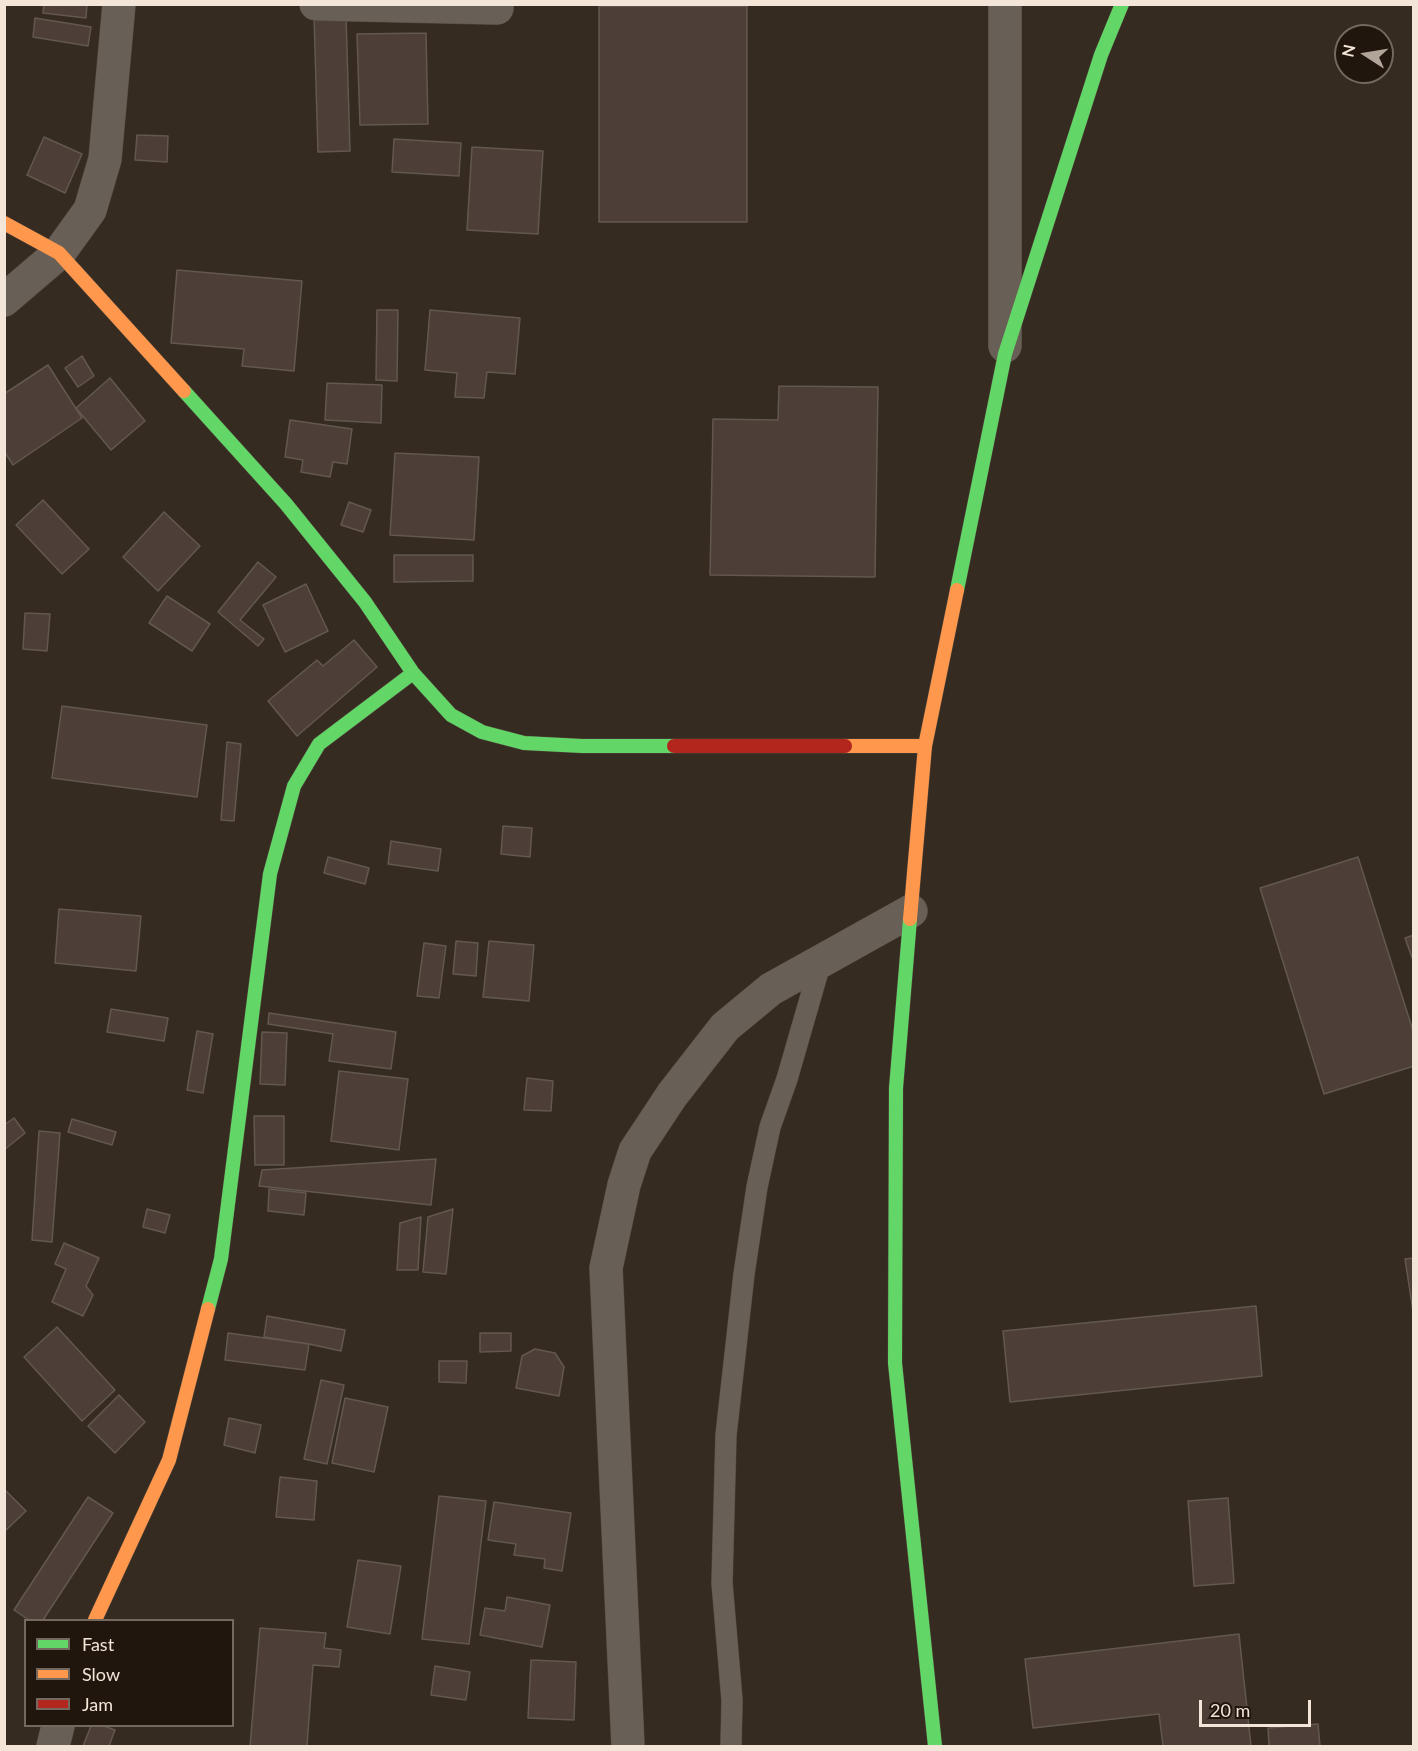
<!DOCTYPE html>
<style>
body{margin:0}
#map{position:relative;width:1418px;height:1751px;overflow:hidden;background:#362b20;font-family:Lato,sans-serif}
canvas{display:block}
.frame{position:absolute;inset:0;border:6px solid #f3e5d8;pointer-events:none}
.legend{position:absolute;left:24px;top:1619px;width:210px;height:108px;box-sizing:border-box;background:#20160d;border:2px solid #74695e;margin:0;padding:8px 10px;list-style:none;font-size:18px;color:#f3e5d8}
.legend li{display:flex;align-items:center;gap:12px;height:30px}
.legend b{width:30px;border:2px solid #74695e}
.north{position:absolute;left:1334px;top:24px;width:60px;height:60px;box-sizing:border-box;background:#20160d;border:2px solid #74695e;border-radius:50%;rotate:282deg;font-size:16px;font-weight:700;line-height:24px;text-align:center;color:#f3e5d8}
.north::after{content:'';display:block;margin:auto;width:21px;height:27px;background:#b1a498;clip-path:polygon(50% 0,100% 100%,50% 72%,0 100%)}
.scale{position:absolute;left:1199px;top:1700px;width:112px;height:27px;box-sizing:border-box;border:3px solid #f3e5d8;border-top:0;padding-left:8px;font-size:18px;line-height:21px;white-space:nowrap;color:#f3e5d8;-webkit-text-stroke:4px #20160d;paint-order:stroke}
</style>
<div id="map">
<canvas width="1418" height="1751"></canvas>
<div class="frame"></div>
<ul class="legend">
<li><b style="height:8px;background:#63d668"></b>Fast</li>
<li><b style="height:8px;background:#ff974d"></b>Slow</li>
<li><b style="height:8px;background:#b3261e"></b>Jam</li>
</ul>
<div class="north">N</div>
<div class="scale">20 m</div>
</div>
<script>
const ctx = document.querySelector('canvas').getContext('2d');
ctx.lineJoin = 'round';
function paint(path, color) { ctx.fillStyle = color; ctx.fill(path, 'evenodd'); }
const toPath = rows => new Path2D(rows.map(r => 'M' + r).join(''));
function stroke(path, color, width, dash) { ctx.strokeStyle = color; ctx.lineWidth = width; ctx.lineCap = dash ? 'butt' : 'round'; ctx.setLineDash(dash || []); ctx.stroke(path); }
const building = toPath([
 [44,4,87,4,86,18,43,13,44,4],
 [599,6,747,6,747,222,599,222,599,6],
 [346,15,350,151,318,152,314,16,346,15],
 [35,18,91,27,88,46,33,37,35,18],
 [426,33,428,124,360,125,357,34,426,33],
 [137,135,168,136,167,162,135,160,137,135],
 [44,137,82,154,65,193,27,175,44,137],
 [394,139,461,143,459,176,392,172,394,139],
 [472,147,543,151,538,234,467,230,472,147],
 [177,270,302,281,294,371,242,366,244,349,171,343,177,270],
 [377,310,398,310,397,381,376,380,377,310],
 [430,310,520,318,515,374,487,372,484,398,455,397,457,373,425,370,430,310],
 [82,356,94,376,78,387,65,368,82,356],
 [48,365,82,418,13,465,4,451,4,394,48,365],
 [110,378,145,421,111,450,76,408,110,378],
 [327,383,382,385,381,423,325,420,327,383],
 [779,386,878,387,875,577,710,575,713,419,778,420,779,386],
 [290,420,352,429,347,464,333,462,330,477,301,472,303,460,285,457,290,420],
 [395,453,479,457,474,540,390,535,395,453],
 [43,500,89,549,62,574,16,525,43,500],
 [349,502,371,510,363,532,341,525,349,502],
 [164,512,200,546,158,591,123,557,164,512],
 [394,555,473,555,473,581,394,582,394,555],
 [258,562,276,577,240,620,264,639,258,646,218,612,258,562],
 [306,584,328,631,285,652,263,605,306,584],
 [167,596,210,624,192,651,149,623,167,596],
 [25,613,50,614,47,651,23,649,25,613],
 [354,640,377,667,297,736,268,701,317,660,323,666,354,640],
 [62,706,207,725,197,797,52,778,62,706],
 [227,742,241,744,234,821,221,820,227,742],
 [503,826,532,828,530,857,501,854,503,826],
 [391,841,441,849,438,871,388,864,391,841],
 [328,857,369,868,365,884,324,873,328,857],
 [1358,857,1414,1034,1414,1066,1324,1094,1260,888,1358,857],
 [59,909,141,916,136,971,55,963,59,909],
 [1414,935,1414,963,1405,938,1414,935],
 [456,941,478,943,476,976,453,974,456,941],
 [489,941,534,945,529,1001,483,997,489,941],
 [424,943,446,946,439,998,417,996,424,943],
 [111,1009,168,1018,164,1041,107,1032,111,1009],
 [269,1013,396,1032,391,1069,329,1061,333,1034,268,1024,269,1013],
 [197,1031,213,1034,203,1093,187,1090,197,1031],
 [262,1032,287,1033,285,1085,260,1084,262,1032],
 [339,1071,408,1079,399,1150,331,1141,339,1071],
 [527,1078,553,1081,551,1111,524,1110,527,1078],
 [254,1116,284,1116,284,1165,255,1165,254,1116],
 [14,1118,25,1133,4,1150,4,1125,14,1118],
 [72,1119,116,1132,112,1145,68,1132,72,1119],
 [39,1131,60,1133,52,1242,32,1240,39,1131],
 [436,1159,431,1205,259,1186,262,1170,436,1159],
 [269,1189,306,1193,304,1215,268,1211,269,1189],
 [147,1209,170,1215,165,1233,143,1227,147,1209],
 [453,1209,446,1274,423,1272,428,1217,453,1209],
 [421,1217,418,1270,397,1270,400,1223,421,1217],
 [64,1243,99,1258,86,1286,93,1295,83,1316,52,1302,66,1269,55,1264,64,1243],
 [1414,1258,1414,1318,1405,1259,1414,1258],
 [1256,1306,1262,1376,1010,1402,1003,1331,1256,1306],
 [267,1316,345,1330,341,1351,309,1344,264,1337,267,1316],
 [57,1327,115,1390,82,1421,24,1357,57,1327],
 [228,1333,309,1344,305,1370,225,1360,228,1333],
 [480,1333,511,1333,511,1351,480,1352,480,1333],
 [535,1349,555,1353,564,1367,559,1396,516,1388,522,1356,535,1349],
 [439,1361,467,1361,466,1383,439,1382,439,1361],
 [321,1380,344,1385,327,1464,304,1459,321,1380],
 [119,1395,145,1422,115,1453,88,1426,119,1395],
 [345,1398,388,1407,374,1472,332,1463,345,1398],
 [229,1418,261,1425,255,1453,224,1445,229,1418],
 [280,1477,317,1481,314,1520,276,1517,280,1477],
 [6,1491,26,1511,4,1532,4,1493,6,1491],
 [439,1496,486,1501,469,1644,422,1639,439,1496],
 [88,1497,113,1513,43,1620,29,1620,14,1610,88,1497],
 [1228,1498,1234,1583,1194,1586,1188,1501,1228,1498],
 [494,1502,571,1513,562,1571,544,1568,545,1559,514,1555,516,1544,488,1540,494,1502],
 [358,1560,401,1566,390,1634,347,1627,358,1560],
 [507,1597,550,1605,542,1647,480,1635,485,1608,505,1611,507,1597],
 [260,1628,326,1633,324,1648,341,1650,339,1667,313,1665,307,1746,250,1746,260,1628],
 [1239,1634,1251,1746,1163,1746,1159,1714,1033,1728,1025,1659,1239,1634],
 [531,1660,576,1662,574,1720,528,1718,531,1660],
 [435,1666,470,1672,466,1700,431,1695,435,1666],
 [1318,1724,1320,1746,1269,1746,1268,1728,1318,1724],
 [91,1726,104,1726,115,1730,109,1746,83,1746,91,1726]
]);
paint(building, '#4d3f37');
stroke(building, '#635851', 1.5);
const lane = toPath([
 [731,1746,732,1700,722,1583,726,1435,744,1274,757,1187,770,1127,787,1079,821,961]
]);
const street = toPath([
 [316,4,497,8],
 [4,300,59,253,90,210,105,159,119,4],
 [1005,346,1005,4],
 [53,1746,58,1726],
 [628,1746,606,1268,624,1185,635,1151,672,1095,725,1027,771,989,911,911]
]);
const fast = toPath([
 [184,391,286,504,365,602,413,673,451,715,482,732,524,743,582,746,674,746],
 [957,590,1005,354,1101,55,1122,4],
 [910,919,896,1088,895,1363,935,1746],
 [208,1309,221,1259,270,874,294,786,319,744,413,673]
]);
const slow = toPath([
 [4,223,59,253,184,391],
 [845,746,925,746],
 [910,919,925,746,957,590],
 [95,1620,169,1460,208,1309]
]);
const jam = toPath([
 [674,746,845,746]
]);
stroke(lane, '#50463d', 22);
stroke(street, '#50463d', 34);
stroke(fast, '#50463d', 15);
stroke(slow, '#50463d', 15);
stroke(jam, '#50463d', 15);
stroke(lane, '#685f56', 21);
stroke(street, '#685f56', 33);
stroke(fast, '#63d668', 14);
stroke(slow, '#ff974d', 14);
stroke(jam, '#b3261e', 14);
</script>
